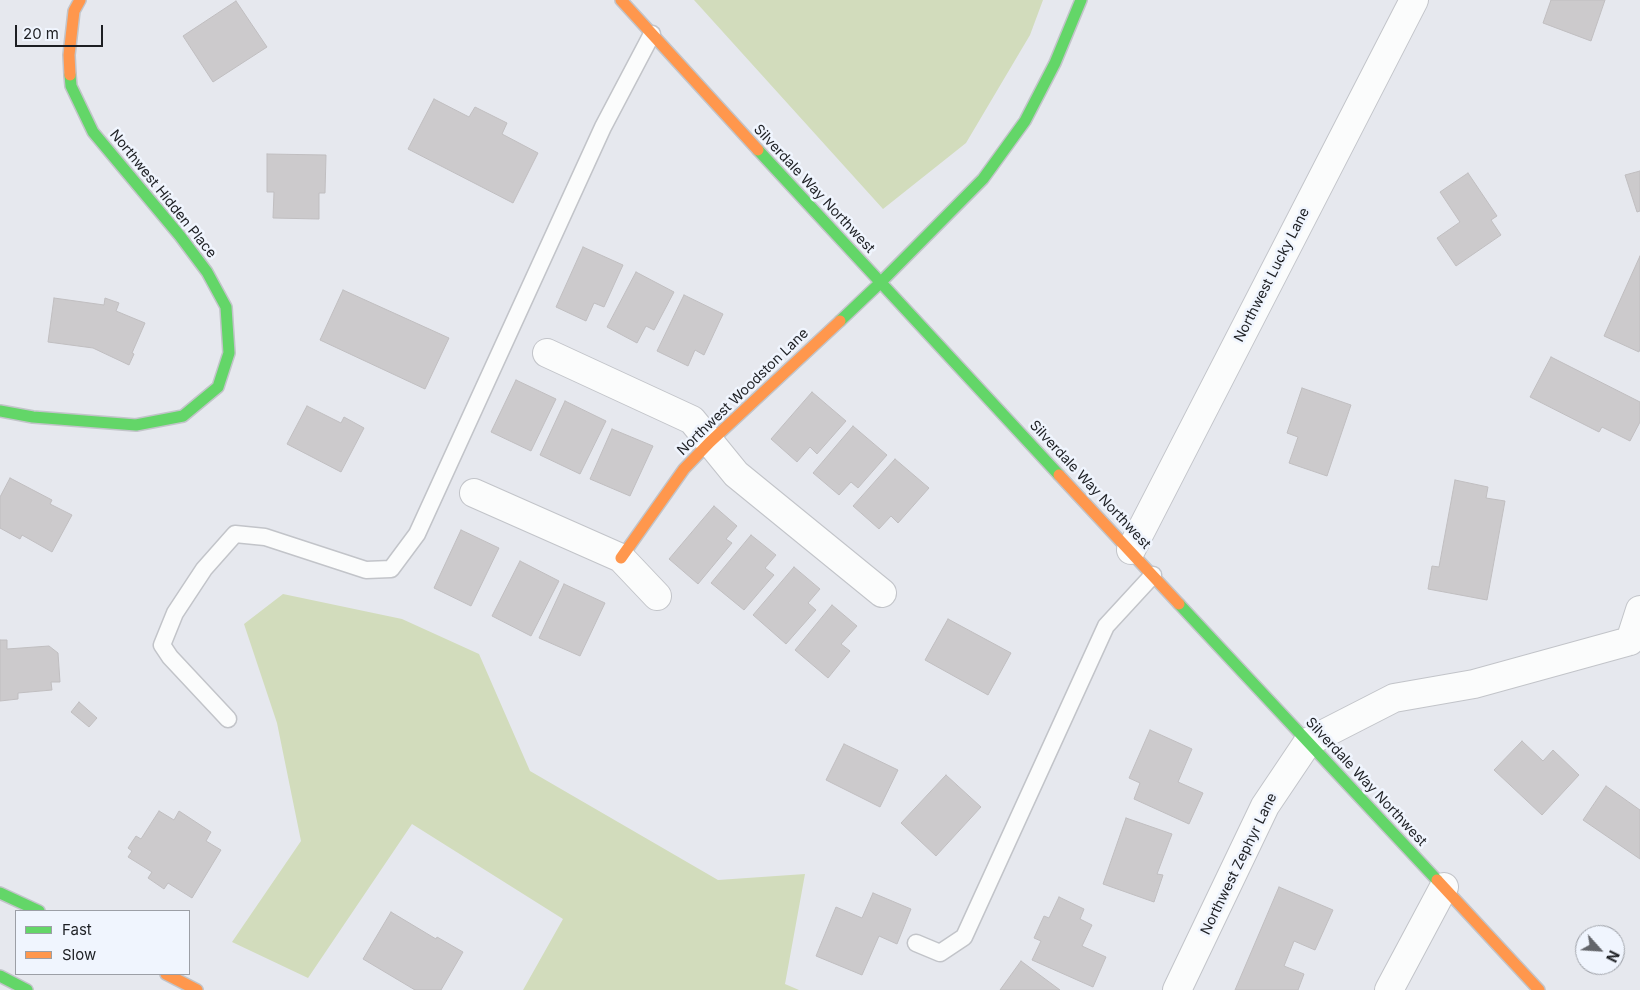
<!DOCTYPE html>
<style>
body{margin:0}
#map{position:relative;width:1640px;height:990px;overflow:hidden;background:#e6e8ee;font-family:Inter,sans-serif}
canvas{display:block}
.legend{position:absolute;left:15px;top:910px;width:175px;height:65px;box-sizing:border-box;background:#f0f5fe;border:1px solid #9c9fa6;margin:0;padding:6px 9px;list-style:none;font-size:15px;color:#1d1f23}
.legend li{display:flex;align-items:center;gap:10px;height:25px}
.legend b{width:25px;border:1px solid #9c9fa6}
.north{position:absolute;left:1575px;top:925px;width:50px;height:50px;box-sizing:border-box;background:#f0f5fe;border:1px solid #9c9fa6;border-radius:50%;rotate:116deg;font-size:14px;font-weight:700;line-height:20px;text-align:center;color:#1d1f23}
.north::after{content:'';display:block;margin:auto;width:18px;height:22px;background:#63656a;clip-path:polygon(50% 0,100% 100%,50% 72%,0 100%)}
.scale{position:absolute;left:15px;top:25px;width:88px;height:22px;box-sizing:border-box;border:2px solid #1d1f23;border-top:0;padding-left:6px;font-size:15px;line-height:18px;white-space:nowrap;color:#1d1f23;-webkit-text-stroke:4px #f0f5fe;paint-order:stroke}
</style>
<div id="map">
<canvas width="1640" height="990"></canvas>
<ul class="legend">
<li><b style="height:6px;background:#63d668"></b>Fast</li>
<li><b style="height:6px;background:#ff974d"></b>Slow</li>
</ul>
<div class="north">N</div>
<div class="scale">20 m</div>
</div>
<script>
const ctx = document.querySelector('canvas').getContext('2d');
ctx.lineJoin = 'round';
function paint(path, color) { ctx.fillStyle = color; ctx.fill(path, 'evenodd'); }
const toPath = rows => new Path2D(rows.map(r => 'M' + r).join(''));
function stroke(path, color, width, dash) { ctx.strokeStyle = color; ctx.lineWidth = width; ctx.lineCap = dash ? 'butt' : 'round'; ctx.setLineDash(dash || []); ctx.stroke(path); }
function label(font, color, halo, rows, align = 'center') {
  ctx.font = font + ' Inter,sans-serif'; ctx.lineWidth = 5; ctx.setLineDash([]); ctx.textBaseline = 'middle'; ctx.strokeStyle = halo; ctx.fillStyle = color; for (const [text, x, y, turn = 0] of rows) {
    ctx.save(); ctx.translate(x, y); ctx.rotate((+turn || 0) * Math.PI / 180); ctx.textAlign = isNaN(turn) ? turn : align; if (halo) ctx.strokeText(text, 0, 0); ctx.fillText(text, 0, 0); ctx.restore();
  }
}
paint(toPath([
 [694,0,1043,0,1030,35,966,143,883,209],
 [283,594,402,619,479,654,530,771,718,880,805,874,785,984,799,990,523,990,563,919,412,824,308,978,232,942,301,841,277,723,244,624]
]), '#d2dcbc');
const building = toPath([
 [1551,0,1605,0,1591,41,1543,23,1551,0],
 [236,1,267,47,213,82,183,36,236,1],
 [434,99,469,117,475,107,507,123,502,134,538,153,513,203,408,149,434,99],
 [267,154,326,155,325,193,319,193,319,219,273,218,274,192,267,192,267,154],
 [1640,171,1640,211,1637,212,1625,175,1640,171],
 [1468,173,1497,216,1491,220,1501,235,1456,266,1437,238,1460,222,1440,192,1468,173],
 [583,247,623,265,604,307,594,303,586,321,556,307,583,247],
 [1640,256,1640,348,1639,352,1604,336,1640,256],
 [636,272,674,292,654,330,646,326,637,343,607,327,636,272],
 [343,290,449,338,425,389,320,340,343,290],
 [684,295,723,314,704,355,695,350,688,366,657,351,684,295],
 [54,298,104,305,105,298,119,303,116,311,145,323,132,353,134,354,129,365,93,348,48,342,54,298],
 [1551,357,1640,402,1640,422,1630,441,1602,427,1599,432,1530,397,1551,357],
 [516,380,556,399,531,451,491,432,516,380],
 [1302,388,1351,405,1327,476,1289,463,1298,437,1287,433,1302,388],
 [812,392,846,421,817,454,810,447,797,462,771,439,812,392],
 [565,401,606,421,580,474,540,455,565,401],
 [307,406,341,423,344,417,364,428,341,472,287,444,307,406],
 [853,426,887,455,858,488,851,482,839,495,813,473,853,426],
 [612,429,653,446,630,496,590,479,612,429],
 [895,459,929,488,898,523,891,516,879,529,853,506,895,459],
 [10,478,52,500,50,504,72,515,52,552,22,535,20,539,0,528,0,497,10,478],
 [1455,480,1488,487,1486,498,1505,501,1487,600,1428,589,1432,566,1439,567,1455,480],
 [714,506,737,526,726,539,732,543,698,584,669,559,714,506],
 [461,530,499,548,471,606,434,588,461,530],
 [751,535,776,555,765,568,774,575,744,610,711,583,751,535],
 [520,561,559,581,531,636,492,616,520,561],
 [794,567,820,589,808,603,816,610,786,644,753,615,794,567],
 [564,584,605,603,580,656,539,638,564,584],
 [832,605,857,626,841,644,850,651,828,678,795,650,832,605],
 [948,619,1011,653,988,695,925,660,948,619],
 [0,640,7,640,7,649,49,646,58,653,60,682,51,682,52,690,18,693,18,699,0,701,0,640],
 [79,702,97,718,89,727,71,712,79,702],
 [1150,730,1192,749,1178,782,1203,793,1189,824,1134,799,1140,783,1129,778,1150,730],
 [1522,741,1543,761,1553,750,1579,775,1542,815,1494,770,1522,741],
 [844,744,898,770,880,807,826,780,844,744],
 [946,775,981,807,936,856,901,823,946,775],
 [1606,786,1640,810,1640,859,1583,820,1606,786],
 [159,811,174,820,179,811,211,832,206,841,221,850,192,898,168,883,164,889,148,878,152,872,128,857,132,851,128,848,136,836,141,839,159,811],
 [1126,818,1172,834,1157,874,1163,875,1154,902,1103,884,1126,818],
 [1279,887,1333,910,1315,950,1294,941,1284,966,1304,974,1298,990,1235,990,1279,887],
 [873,893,911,909,897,944,879,936,862,975,816,956,836,907,862,918,873,893],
 [1059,897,1084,909,1080,919,1092,925,1082,946,1106,957,1093,987,1032,960,1041,941,1034,938,1044,916,1049,918,1059,897],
 [391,912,436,939,437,937,463,952,441,990,415,990,363,959,391,912],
 [1021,961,1060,990,1000,990,1021,961]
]);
paint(building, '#cccacc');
stroke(building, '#c0bec0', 1);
const lane = toPath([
 [228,719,170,657,162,645,175,613,204,569,235,534,265,537,366,570,391,569,417,534,603,127,652,34],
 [916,943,940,953,964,937,1106,626,1153,575]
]);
const street = toPath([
 [547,353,692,420,736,474,882,593],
 [474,493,621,558,657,596],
 [1131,550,1414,0],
 [1630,641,1640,610],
 [1177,990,1265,806,1308,742,1394,698,1474,684,1630,641],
 [1389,990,1444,887]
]);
const fast = toPath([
 [758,150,1059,475],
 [840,321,880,283,983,179,1025,121,1055,63,1081,0],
 [0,411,33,417,136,425,183,416,218,387,229,353,226,307,207,272,180,236,93,132,71,86,70,75],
 [1179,604,1437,880],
 [0,893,39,911],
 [0,976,27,990]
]);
const slow = toPath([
 [621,0,758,150],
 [70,75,69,55,74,11,80,0],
 [1059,475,1179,604],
 [621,558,684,469,710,442,840,321],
 [1437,880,1539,990],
 [166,974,197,990]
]);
stroke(lane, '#c2c4c9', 19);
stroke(street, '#c2c4c9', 30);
stroke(fast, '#c2c4c9', 14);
stroke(slow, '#c2c4c9', 14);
stroke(lane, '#fbfcfc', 16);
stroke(street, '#fbfcfc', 28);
stroke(fast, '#63d668', 11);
stroke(slow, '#ff974d', 11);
label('14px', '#1d1f23', '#f0f5fe', [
 ["Silverdale Way Northwest",814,189,47],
 ["Northwest Hidden Place",163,194,51],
 ["Northwest Lucky Lane",1272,275,-63],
 ["Northwest Woodston Lane",743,392,-44],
 ["Silverdale Way Northwest",1090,485,47],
 ["Silverdale Way Northwest",1366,782,47],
 ["Northwest Zephyr Lane",1239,864,-64]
]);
</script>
